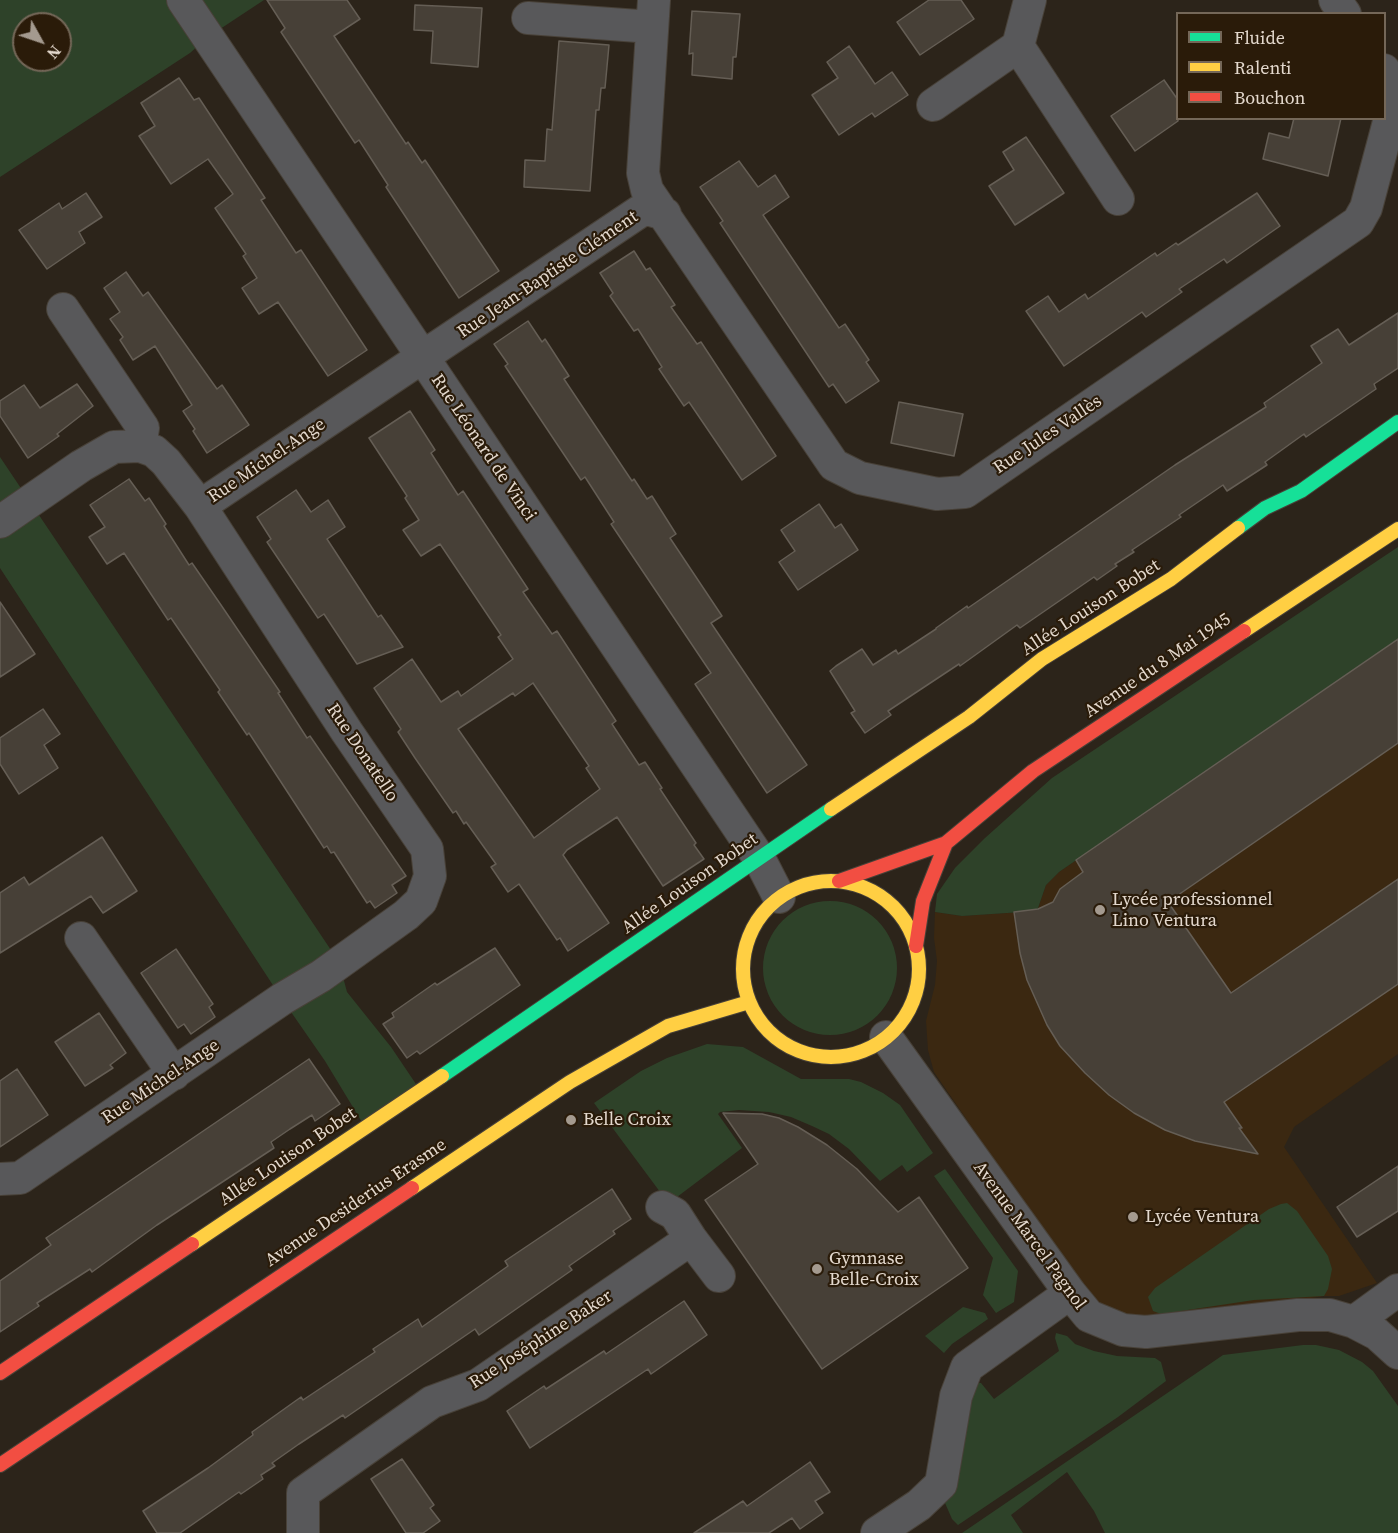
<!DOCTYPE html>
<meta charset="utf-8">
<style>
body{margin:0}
#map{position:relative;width:1398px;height:1533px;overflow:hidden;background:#2c241a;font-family:"Source Serif 4",serif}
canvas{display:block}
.legend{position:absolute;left:1176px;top:12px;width:210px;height:108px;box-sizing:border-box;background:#2a1b09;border:2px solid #746758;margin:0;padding:8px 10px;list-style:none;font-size:18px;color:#e4d9ce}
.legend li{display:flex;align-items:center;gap:12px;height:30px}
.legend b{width:30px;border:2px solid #746758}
.north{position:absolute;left:12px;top:12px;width:60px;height:60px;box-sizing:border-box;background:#2a1b09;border:2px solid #746758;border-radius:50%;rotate:130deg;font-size:16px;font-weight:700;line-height:24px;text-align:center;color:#e4d9ce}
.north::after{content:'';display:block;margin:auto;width:21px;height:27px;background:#a49a8f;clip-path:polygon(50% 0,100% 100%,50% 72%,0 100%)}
</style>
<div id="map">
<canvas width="1398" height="1533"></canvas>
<ul class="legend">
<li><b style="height:8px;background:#16e098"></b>Fluide</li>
<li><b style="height:8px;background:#ffcf43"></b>Ralenti</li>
<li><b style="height:8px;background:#f24e42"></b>Bouchon</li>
</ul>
<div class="north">N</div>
</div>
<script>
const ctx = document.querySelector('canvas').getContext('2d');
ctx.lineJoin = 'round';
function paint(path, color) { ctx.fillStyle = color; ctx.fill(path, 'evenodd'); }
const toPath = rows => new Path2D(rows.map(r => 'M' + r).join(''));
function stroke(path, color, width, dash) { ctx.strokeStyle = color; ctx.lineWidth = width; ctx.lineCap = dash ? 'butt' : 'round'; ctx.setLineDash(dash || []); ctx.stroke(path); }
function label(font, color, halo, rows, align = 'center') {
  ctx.font = font + ' "Source Serif 4",serif'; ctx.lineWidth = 4.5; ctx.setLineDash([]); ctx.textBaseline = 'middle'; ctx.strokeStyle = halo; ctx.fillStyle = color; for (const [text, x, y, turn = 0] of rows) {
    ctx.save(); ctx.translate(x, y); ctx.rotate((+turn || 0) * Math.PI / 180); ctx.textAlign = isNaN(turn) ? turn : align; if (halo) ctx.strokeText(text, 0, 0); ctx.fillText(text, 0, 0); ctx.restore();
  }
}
paint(toPath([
 [1398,639,1398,1054,1294,1127,1284,1147,1377,1283,1339,1296,1324,1296,1250,1308,1149,1319,1118,1314,1098,1303,1078,1282,934,1072,928,1050,926,1021,935,985,937,961,934,938,935,912,962,916,1037,911,1046,885,1059,872]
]), '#3b2811');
paint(toPath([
 [0,0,264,0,208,37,190,53,0,177],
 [24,24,60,24,60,60,24,60],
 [0,457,339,962,347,992,391,1047,420,1090,365,1127,325,1061,282,999,0,568],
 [1398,547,1398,639,1059,872,1046,885,1037,911,962,916,935,912,937,894,955,868,985,838,1052,778],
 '763 968a67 67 0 1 1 134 0a67 67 0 1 1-134 0Z',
 [707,1044,743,1047,801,1079,849,1079,861,1082,883,1093,900,1105,933,1153,907,1172,902,1165,880,1181,849,1149,829,1134,812,1126,791,1117,769,1112,739,1110,720,1112,718,1114,742,1148,677,1197,675,1195,666,1200,594,1103,641,1071,667,1058],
 [945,1169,1018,1271,1014,1302,996,1313,983,1295,993,1258,934,1176],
 [1287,1203,1297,1211,1328,1256,1332,1269,1328,1289,1324,1296,1254,1300,1161,1314,1153,1311,1148,1297,1155,1288,1269,1209,1281,1204],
 [963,1307,985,1313,988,1319,952,1344,944,1353,925,1336],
 [1056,1333,1067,1336,1075,1344,1094,1351,1117,1356,1155,1358,1161,1362,1166,1381,1118,1417,958,1525,952,1519,945,1503,955,1487,959,1472,970,1398,977,1383,981,1383,994,1399,1059,1351,1055,1338],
 [1303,1345,1316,1345,1339,1350,1362,1362,1373,1371,1398,1406,1398,1533,1105,1533,1094,1511,1067,1472,1011,1515,1023,1533,962,1533,1223,1355]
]), '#2e4229');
const building = toPath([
 [267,0,347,0,360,19,334,36,406,144,408,142,422,163,425,160,499,271,459,298,386,187,388,185,359,140,355,143,281,32,285,28,267,0],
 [929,0,961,0,974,19,920,55,897,22,929,0],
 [415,5,482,8,478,67,431,63,433,31,414,30,415,5],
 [692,11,740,14,736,57,733,57,732,79,692,75,693,53,689,54,692,11],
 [559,41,609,45,605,88,601,88,599,110,596,110,590,191,524,187,525,160,545,161,547,129,552,130,559,41],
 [849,46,875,84,892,72,908,95,875,117,872,113,839,135,812,95,838,78,827,62,849,46],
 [179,78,194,100,199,98,265,198,261,200,296,253,301,250,367,350,328,376,278,302,259,314,242,288,257,278,243,256,246,254,215,208,233,194,208,159,171,184,139,136,155,126,141,103,179,78],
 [1164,80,1178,100,1178,121,1135,151,1111,116,1164,80],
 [1294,118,1341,118,1328,176,1263,159,1269,133,1289,138,1294,118],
 [1026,137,1064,193,1015,225,989,186,1014,170,1003,152,1026,137],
 [739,161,758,187,775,175,789,197,763,215,839,328,845,324,869,360,866,362,879,381,846,403,833,384,829,387,720,223,723,221,700,187,739,161],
 [86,193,102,217,79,232,85,243,47,269,19,230,59,203,62,209,86,193],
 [1257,193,1280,226,1227,263,1224,259,1179,289,1182,292,1146,317,1142,312,1064,366,1026,311,1048,296,1059,312,1085,294,1088,299,1155,253,1157,256,1176,243,1178,245,1257,193],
 [634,251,646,270,650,268,675,305,671,307,697,344,701,342,776,456,742,480,689,402,684,406,659,369,662,367,638,329,634,331,610,296,613,293,600,273,634,251],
 [126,272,143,296,148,292,217,389,222,385,249,425,207,453,193,431,195,429,183,411,192,405,155,346,133,360,120,340,123,337,110,319,120,312,104,288,126,272],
 [1398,313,1398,368,1374,384,1376,389,1306,437,1304,434,1265,462,1267,465,1227,491,1223,485,1179,515,1181,517,1132,550,1134,552,1115,564,1117,566,1097,580,1094,577,1020,628,1017,625,960,666,959,664,888,711,891,715,865,733,851,713,855,711,830,671,836,666,862,649,873,665,896,650,898,654,936,629,936,628,967,606,968,608,1175,465,1266,407,1264,403,1322,363,1311,346,1338,329,1349,345,1398,313],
 [528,321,542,342,545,339,569,376,564,379,632,481,634,479,647,499,652,496,676,534,670,538,722,616,711,623,807,765,767,793,695,684,711,673,611,524,614,522,585,477,581,480,505,366,508,364,494,344,528,321],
 [77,384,93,406,57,434,59,436,28,458,0,416,0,401,24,385,40,408,77,384],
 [899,402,963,414,954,456,891,443,899,402],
 [410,411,435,450,431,453,458,495,463,491,528,589,523,592,552,634,557,631,616,721,612,724,639,765,645,762,662,788,660,789,696,843,694,845,704,859,663,886,617,817,567,850,563,855,609,923,568,951,560,938,557,940,519,884,508,892,491,867,496,864,466,822,464,824,456,811,453,813,415,758,398,732,401,729,374,688,412,659,441,702,458,691,461,696,513,659,498,637,501,635,440,544,421,556,403,530,419,520,405,498,407,496,369,438,410,411],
 [533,683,589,766,586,768,600,789,534,838,458,729,513,693,515,696,533,683],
 [129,479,145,501,149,498,166,524,164,526,189,565,192,563,221,605,280,692,278,693,307,738,310,736,406,876,392,885,397,893,375,908,370,901,367,903,334,852,331,853,327,846,324,848,249,733,247,735,218,692,220,690,171,618,168,620,124,553,107,564,89,537,105,527,90,505,129,479],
 [296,490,311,512,328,500,345,527,327,539,378,617,381,615,403,647,357,664,324,614,318,618,267,542,271,539,257,517,296,490],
 [819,504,835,528,841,524,858,550,798,590,779,562,795,551,781,530,819,504],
 [0,602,35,654,0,677,0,602],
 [1398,639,1398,743,1168,902,1231,993,1398,879,1398,984,1224,1102,1242,1128,1239,1128,1258,1154,1195,1141,1165,1130,1134,1113,1109,1095,1085,1073,1060,1046,1047,1025,1027,980,1020,953,1014,912,1038,909,1053,902,1060,889,1083,872,1076,860,1398,639],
 [43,709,60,734,44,745,58,768,19,794,0,764,0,738,43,709],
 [102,837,137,891,103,913,91,896,0,953,0,893,24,877,29,885,102,837],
 [495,948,520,985,420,1054,417,1051,407,1058,383,1024,394,1017,392,1013,435,983,437,985,495,948],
 [176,949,213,1004,209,1007,215,1017,191,1034,184,1024,178,1028,141,973,176,949],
 [99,1013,126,1053,110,1065,113,1068,85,1086,55,1042,99,1013],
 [309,1059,340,1104,315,1121,312,1115,290,1129,271,1142,274,1148,157,1225,92,1272,90,1269,37,1303,39,1306,0,1332,0,1281,51,1245,46,1238,309,1059],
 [17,1069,48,1115,0,1147,0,1081,17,1069],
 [723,1113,762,1114,779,1118,798,1127,827,1145,857,1169,898,1212,919,1197,968,1268,822,1369,705,1200,758,1164,723,1113],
 [1398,1166,1398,1211,1357,1237,1337,1207,1398,1166],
 [612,1189,631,1219,613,1231,615,1234,569,1266,572,1270,479,1335,475,1329,345,1418,343,1415,299,1444,272,1463,275,1466,261,1475,263,1479,241,1494,239,1492,180,1533,157,1533,143,1511,208,1468,253,1435,252,1432,301,1397,303,1400,375,1352,373,1349,418,1319,422,1327,508,1266,505,1261,612,1189],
 [684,1301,707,1335,651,1374,648,1369,530,1448,507,1411,544,1386,546,1389,604,1351,606,1354,684,1301],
 [402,1459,434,1505,430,1508,440,1521,423,1533,406,1533,371,1479,402,1459],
 [810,1462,830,1492,815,1501,823,1513,800,1529,792,1518,769,1533,694,1533,743,1501,747,1506,810,1462]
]);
paint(building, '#474037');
stroke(building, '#655e55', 1.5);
const street = toPath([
 [183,0,759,858,779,897],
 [654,0,643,173,647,190,834,465,860,478,937,494,965,492,1358,222,1366,208,1398,88,1384,70],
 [1335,0,1345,14],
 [528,18,652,27],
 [1018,46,1118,199],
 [933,105,1018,46,1030,0],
 [63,309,143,428,140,446],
 [200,506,639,212,647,209,665,214],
 [0,522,81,466,114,447,140,446,154,451,166,462,200,506,347,732,427,849,430,876,421,901,406,915,321,976,282,999,20,1178,0,1179],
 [81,938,174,1074],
 [886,1037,1070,1293,1089,1316,1123,1330,1146,1332,1298,1315,1330,1315,1354,1322,1377,1334,1398,1353],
 [662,1207,675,1214,691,1239,719,1276],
 [1354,1322,1398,1290],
 [303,1533,303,1493,432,1402,478,1385,691,1239],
 [877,1533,919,1505,941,1484,956,1396,967,1367,1070,1293]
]);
const fast = toPath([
 [1238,528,1265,508,1301,491,1398,422],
 [442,1076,831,809]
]);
const slow = toPath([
 [1244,631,1398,529],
 [831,809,969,717,1042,659,1171,579,1238,528],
 '743 969a88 88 0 1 1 176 0a88 88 0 1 1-176 0Z',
 [412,1188,570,1082,668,1026,749,1002],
 [192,1244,442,1076]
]);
const jam = toPath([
 [839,881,946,843,1033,771,1244,631],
 [916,946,923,901,946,843],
 [0,1373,192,1244],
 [0,1465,412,1188]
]);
stroke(street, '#484138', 34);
stroke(fast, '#484138', 16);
stroke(slow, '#484138', 16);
stroke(jam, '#484138', 16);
stroke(street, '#58585a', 32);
stroke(fast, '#16e098', 14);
stroke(slow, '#ffcf43', 14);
stroke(jam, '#f24e42', 14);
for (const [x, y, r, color] of [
 [1100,910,6,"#a49a8f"],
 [571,1120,6,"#a49a8f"],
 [1133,1217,6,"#a49a8f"],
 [817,1269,6,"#a49a8f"]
]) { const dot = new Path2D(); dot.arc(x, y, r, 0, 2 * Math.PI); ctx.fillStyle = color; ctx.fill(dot); stroke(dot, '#2a1b09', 2); }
label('18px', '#e4d9ce', '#2a1b09', [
 ["Rue Jean-Baptiste Clément",548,275,-34],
 ["Rue Jules Vallès",1048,435,-34],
 ["Rue Léonard de Vinci",483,448,56],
 ["Rue Michel-Ange",267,461,-34],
 ["Allée Louison Bobet",1091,608,-33],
 ["Avenue du 8 Mai 1945",1158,666,-34],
 ["Rue Donatello",362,753,56],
 ["Allée Louison Bobet",690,884,-35],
 ["Rue Michel-Ange",161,1082,-34],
 ["Allée Louison Bobet",288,1157,-34],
 ["Avenue Desiderius Erasme",356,1203,-34],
 ["Avenue Marcel Pagnol",1029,1236,54],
 ["Rue Joséphine Baker",541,1340,-33]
]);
label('18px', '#e4d9ce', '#2a1b09', [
 ["Lycée professionnel",1112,900],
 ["Lino Ventura",1112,921],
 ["Belle Croix",583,1120],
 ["Lycée Ventura",1145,1217],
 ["Gymnase",829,1259],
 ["Belle-Croix",829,1280]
], 'left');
</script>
